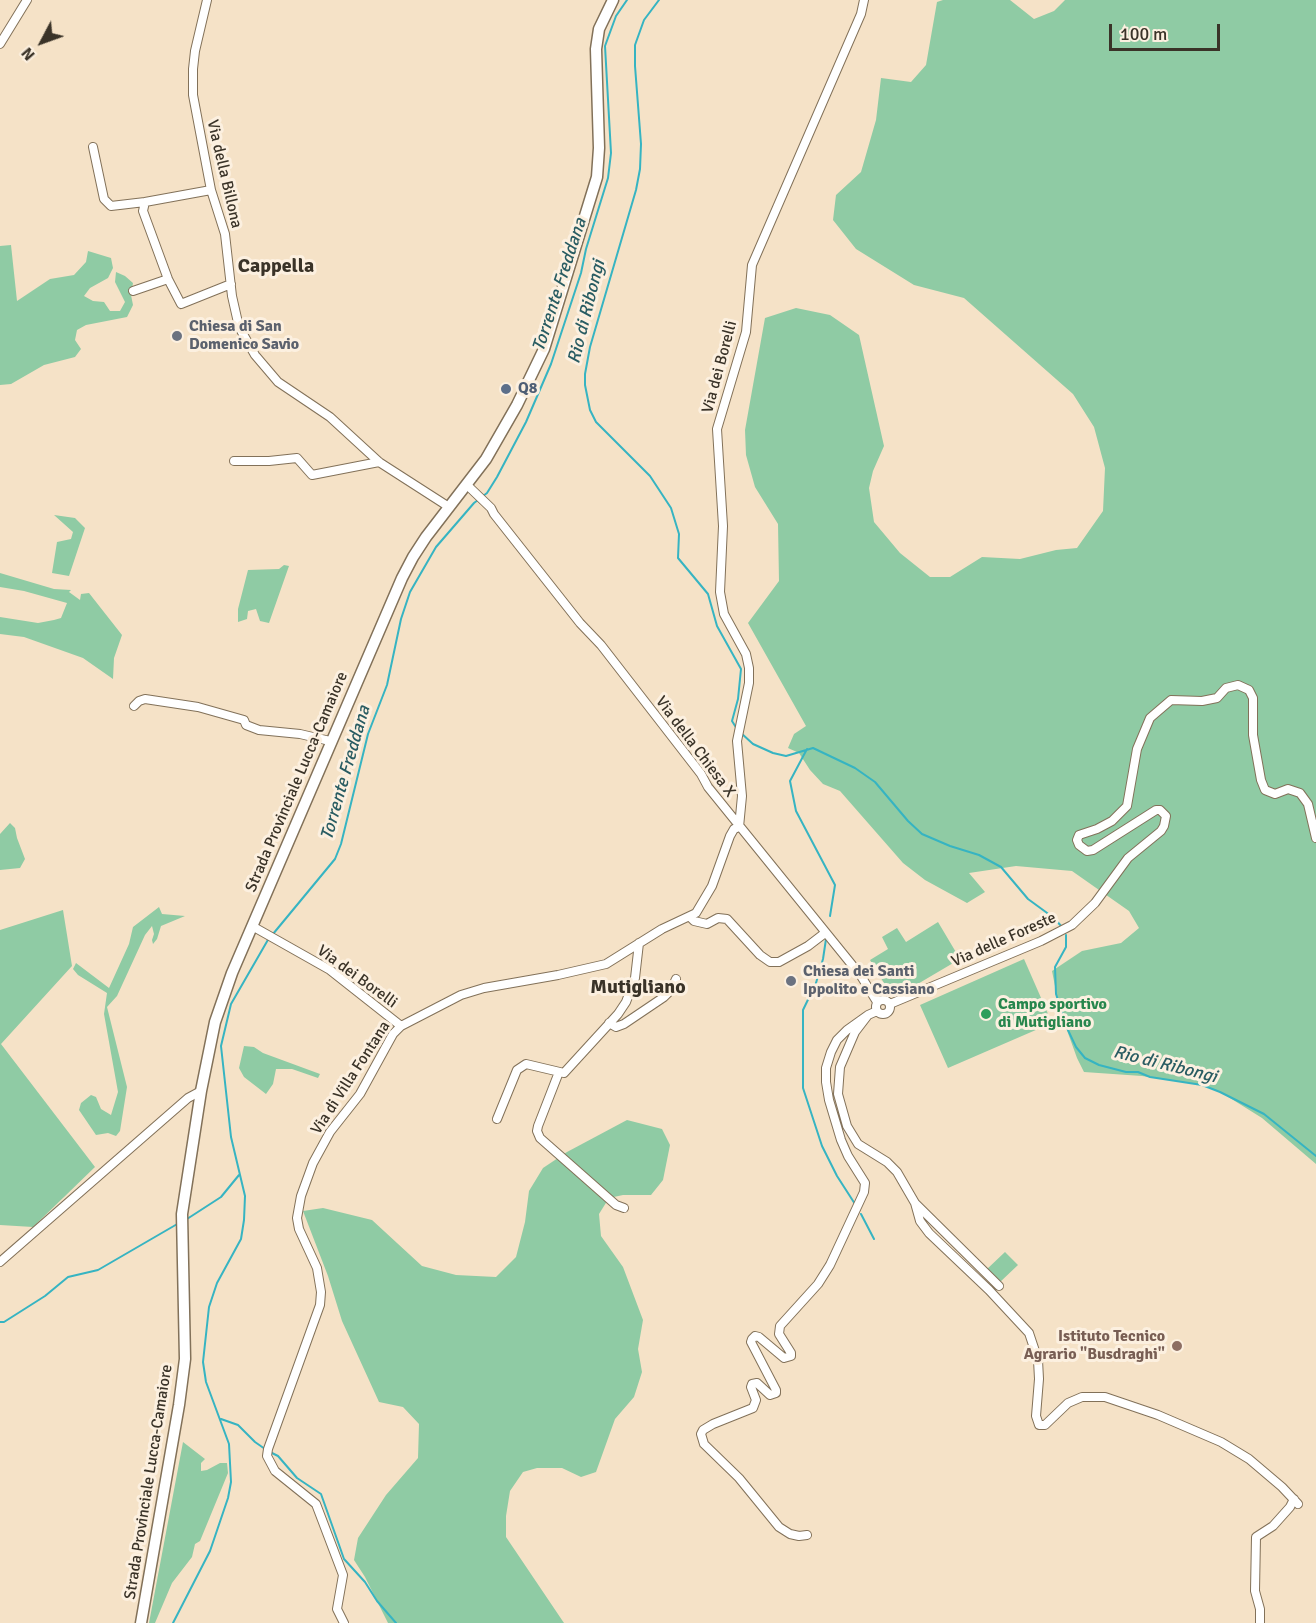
<!DOCTYPE html>
<style>
body{margin:0}
#map{position:relative;width:1316px;height:1623px;overflow:hidden;background:#f5e2c7;font-family:Signika,sans-serif}
canvas{display:block}
.north{position:absolute;left:12px;top:12px;width:60px;height:60px;-webkit-text-stroke:4px #fcf0e0;paint-order:stroke;rotate:229deg;font-size:16px;font-weight:700;line-height:24px;text-align:center;color:#3a3328}
.north::after{content:'';display:block;margin:auto;width:21px;height:27px;background:#3a3328;clip-path:polygon(50% 0,100% 100%,50% 72%,0 100%)}
.scale{position:absolute;left:1109px;top:24px;width:111px;height:27px;box-sizing:border-box;border:3px solid #3a3328;border-top:0;padding-left:8px;font-size:18px;line-height:21px;white-space:nowrap;color:#3a3328;-webkit-text-stroke:4px #fcf0e0;paint-order:stroke}
</style>
<div id="map">
<canvas width="1316" height="1623"></canvas>
<div class="north">N</div>
<div class="scale">100 m</div>
</div>
<script>
const ctx = document.querySelector('canvas').getContext('2d');
ctx.lineJoin = 'round';
function paint(path, color) { ctx.fillStyle = color; ctx.fill(path, 'evenodd'); }
const toPath = rows => new Path2D(rows.map(r => 'M' + r).join(''));
function stroke(path, color, width, dash) { ctx.strokeStyle = color; ctx.lineWidth = width; ctx.lineCap = dash ? 'butt' : 'round'; ctx.setLineDash(dash || []); ctx.stroke(path); }
function label(font, color, halo, rows, align = 'center') {
  ctx.font = font + ' Signika,sans-serif'; ctx.lineWidth = 6; ctx.setLineDash([]); ctx.textBaseline = 'middle'; ctx.strokeStyle = halo; ctx.fillStyle = color; for (const [text, x, y, turn = 0] of rows) {
    ctx.save(); ctx.translate(x, y); ctx.rotate((+turn || 0) * Math.PI / 180); ctx.textAlign = isNaN(turn) ? turn : align; if (halo) ctx.strokeText(text, 0, 0); ctx.fillText(text, 0, 0); ctx.restore();
  }
}
paint(toPath([
 [943,0,1010,0,1034,19,1054,11,1065,0,1316,0,1316,1164,1262,1118,1222,1093,1202,1085,1142,1076,1084,1072,1077,1058,1060,1011,1052,971,1082,951,1121,943,1139,928,1129,911,1072,871,1016,866,969,873,985,892,967,903,925,880,903,863,840,791,823,784,810,770,799,753,788,748,794,734,806,726,748,623,779,581,778,524,755,487,746,455,745,430,765,318,796,308,830,315,859,335,884,446,873,471,869,488,874,522,900,553,930,577,950,577,982,557,1020,559,1056,550,1077,548,1103,511,1105,468,1094,427,1073,394,964,298,914,285,856,249,833,220,836,195,861,172,876,120,881,78,911,82,926,65,937,2],
 [11,245,17,301,50,279,74,275,86,262,88,251,111,258,113,268,108,278,90,288,84,296,93,301,104,302,110,311,120,311,125,302,115,282,116,272,125,276,133,283,131,295,133,305,127,317,86,325,77,330,75,340,81,349,75,357,44,365,11,384,0,385,0,246],
 [54,515,75,518,85,528,69,576,52,573,57,542,71,539,73,532],
 [284,565,289,566,269,623,260,621,256,609,248,611,247,619,238,622,238,609,248,570,279,569],
 [0,573,54,589,71,590,69,592,80,600,81,594,89,593,122,635,114,658,113,679,83,658,24,637,0,634,0,617,38,623,54,620,61,618,67,603,24,591,0,587],
 [10,823,15,828,17,838,25,859,20,868,0,870,0,834],
 [159,907,162,914,185,916,161,926,157,939,153,944,152,940,154,934,152,926,145,935,117,996,107,1007,127,1087,120,1131,116,1136,108,1133,96,1135,79,1110,81,1103,91,1095,96,1097,101,1109,111,1115,118,1092,104,1014,107,993,78,975,73,969,76,963,109,988,129,944,133,927],
 [63,910,72,966,1,1044,95,1167,33,1227,0,1225,0,930],
 [938,922,960,959,899,995,894,996,890,993,870,960,888,949,882,937,897,928,906,942],
 [1024,959,1052,1023,948,1068,920,1005],
 [244,1046,254,1047,263,1053,320,1074,318,1078,292,1069,276,1069,273,1084,266,1094,244,1077,239,1068],
 [627,1120,662,1129,670,1145,663,1180,651,1195,623,1195,609,1198,599,1214,601,1236,623,1267,643,1320,638,1349,642,1372,634,1397,615,1419,596,1472,581,1477,562,1468,537,1468,523,1472,510,1491,506,1516,506,1537,564,1623,388,1623,365,1577,354,1560,358,1538,386,1495,418,1458,419,1424,403,1407,379,1402,342,1321,328,1276,303,1211,323,1208,372,1220,422,1266,456,1275,496,1277,516,1257,525,1222,529,1191,543,1168,567,1152],
 [1005,1252,1018,1265,999,1283,986,1270],
 [183,1442,205,1459,201,1463,201,1471,207,1470,220,1463,227,1463,228,1473,200,1541,195,1544,192,1557,172,1583,155,1623,149,1623]
]), '#8fcba4');
stroke(toPath([
 [659,0,644,20,635,45,635,66,641,144,640,169,636,190,590,347,585,374,585,385,590,410,596,422,650,476,671,508,679,534,678,558,708,594,717,626,741,669,738,699,732,721,737,729],
 [741,733,753,744,773,753,786,756,813,748,855,768,875,782,908,821,922,834,950,846,979,855,1001,867,1028,899,1054,918,1062,927],
 [807,749,790,781,796,811,835,885,830,916],
 [273,934,335,859,341,844,368,734,387,685,401,619,410,592,436,547,474,503,487,493,497,477,526,422,551,364,581,273,586,249,608,178,611,153,605,46,616,16,627,0],
 [1066,935,1066,947,1055,967,1056,994,1067,1028,1076,1047,1085,1058,1099,1065,1126,1072,1138,1072,1150,1077,1202,1085,1220,1092,1264,1114,1316,1156],
 [826,939,823,959,816,983,803,1010,803,1088,822,1146,837,1176,855,1204],
 [861,1214,874,1239],
 [187,1219,221,1197,239,1175],
 [0,1322,4,1322,45,1296,68,1277,98,1270,179,1223],
 [221,1419,238,1425,255,1442,265,1449],
 [270,1452,278,1456,297,1478,321,1494,344,1559,365,1582,377,1601,396,1623],
 [173,1623,210,1551,228,1498,231,1482,229,1444,206,1382,203,1362,209,1307,217,1283,241,1239,244,1220,245,1196,231,1137,221,1046,231,1004,269,938]
]), '#36b4c2', 2);
const street = toPath([
 [207,0,195,51,193,69,193,95,211,190,225,234,232,296,239,327,255,355,278,382,330,417,379,462,449,507],
 [0,44,27,0],
 [93,147,104,199,111,206,145,202],
 [211,190,145,202,143,211,168,279,181,304,231,284],
 [133,291,168,279],
 [234,461,269,461,297,458,312,475,379,462],
 [467,485,491,508,494,514,580,623,601,645,701,774,708,787,861,976,877,1002],
 [134,706,139,701,145,699,198,707,244,720,246,725,259,730,300,734,330,741],
 [690,917,694,921,707,924,718,918,727,919,760,955,770,962,779,962,808,946,825,933],
 [252,926,330,970,401,1026],
 '876 1007a7 7 0 1 1 14 0a7 7 0 1 1-14 0Z',
 [890,1004,1041,941,1072,925,1095,903,1128,858,1161,831,1164,826,1166,816,1160,810,1156,810,1093,850,1087,851,1079,845,1077,840,1079,835,1097,829,1112,821,1127,806,1137,749,1150,718,1171,700,1202,701,1217,698,1226,688,1238,685,1249,690,1253,698,1253,735,1261,780,1265,790,1275,794,1288,789,1300,793,1308,804,1316,838],
 [877,1011,868,1015,855,1032,840,1067,838,1094,847,1126,858,1144,887,1162,897,1172,915,1203,999,1286],
 [609,1023,616,1027,624,1024,664,997,671,990,676,979],
 [559,1072,538,1126,537,1131,540,1138,616,1205,624,1208],
 [497,1119,517,1070,526,1064,564,1073,618,1014,626,1002,635,978,639,943],
 [915,1203,920,1221,929,1233,989,1290,1029,1333,1038,1360,1039,1379,1036,1416,1039,1425,1045,1425,1068,1403,1082,1397,1105,1397,1158,1415,1221,1442,1249,1459,1282,1487,1298,1504],
 [0,1262,188,1098,201,1091],
 [807,1535,799,1536,790,1534,779,1527,739,1478,704,1444,701,1434,703,1430,713,1424,753,1408,756,1400,751,1387,752,1384,757,1383,770,1395,776,1393,776,1390,751,1342,752,1339,755,1336,759,1337,784,1358,791,1356,791,1353,779,1334,780,1326,818,1284,830,1265,864,1192,865,1183,848,1156,841,1140,829,1100,826,1082,826,1068,831,1052,837,1040,847,1030,868,1015],
 [344,1623,337,1609,343,1575,316,1504,275,1471,267,1456,268,1449,320,1305,321,1292,317,1268,299,1229,297,1218,301,1196,313,1163,330,1132,360,1094,393,1034,401,1026,461,995,484,988,558,975,606,964,662,929,696,913,712,886,730,836,734,829,739,827,742,796,737,741,749,683,749,668,746,654,724,614,720,592,723,526,717,429,746,332,752,265,861,14,864,0],
 [1260,1623,1260,1609,1255,1591,1256,1537,1273,1526,1290,1507,1294,1499]
]);
const secondary = toPath([
 [141,1623,179,1405,185,1359,182,1214,201,1091,215,1022,232,973,402,578,413,557,426,537,486,459,517,405,544,349,597,177,599,148,596,49,599,29,613,0]
]);
stroke(street, '#827159', 10);
stroke(secondary, '#827159', 13);
stroke(street, '#fff', 8);
stroke(secondary, '#fff', 10);
for (const [x, y, r, color] of [
 [177,336,6,"#6b7280"],
 [506,389,6,"#5c6f8a"],
 [791,981,6,"#6b7280"],
 [986,1014,6,"#2e9e5b"],
 [1177,1346,6,"#8d6e63"]
]) { const dot = new Path2D(); dot.arc(x, y, r, 0, 2 * Math.PI); ctx.fillStyle = color; ctx.fill(dot); stroke(dot, '#fcf0e0', 2); }
label('16px', '#3a3328', '#fcf0e0', [
 ["Via della Billona",224,174,77],
 ["Via dei Borelli",720,367,-75],
 ["Via della Chiesa X",695,747,53],
 ["Strada Provinciale Lucca-Camaiore",297,782,-67],
 ["Via delle Foreste",1004,940,-24],
 ["Via dei Borelli",357,977,36],
 ["Via di Villa Fontana",351,1078,-57],
 ["Strada Provinciale Lucca-Camaiore",149,1482,-81]
]);
label('bold 16px', '#5b616d', '#fcf0e0', [
 ["Chiesa di San",189,327],
 ["Domenico Savio",189,345],
 ["Chiesa dei Santi",803,972],
 ["Ippolito e Cassiano",803,990]
], 'left');
label('bold 16px', '#4e5e75', '#fcf0e0', [
 ["Q8",518,389]
], 'left');
label('bold 16px', '#27864d', '#fcf0e0', [
 ["Campo sportivo",998,1005],
 ["di Mutigliano",998,1023]
], 'left');
label('bold 16px', '#785e54', '#fcf0e0', [
 ["Istituto Tecnico",1165,1337],
 ["Agrario \"Busdraghi\"",1165,1355]
], 'right');
label('italic 18px', '#295c62', '#fcf0e0', [
 ["Torrente Freddana",560,285,-72],
 ["Rio di Ribongi",587,312,-76],
 ["Torrente Freddana",346,773,-74],
 ["Rio di Ribongi",1165,1065,14]
]);
label('bold 20px', '#3a3328', '#fcf0e0', [
 ["Cappella",276,267],
 ["Mutigliano",638,988]
]);
</script>
